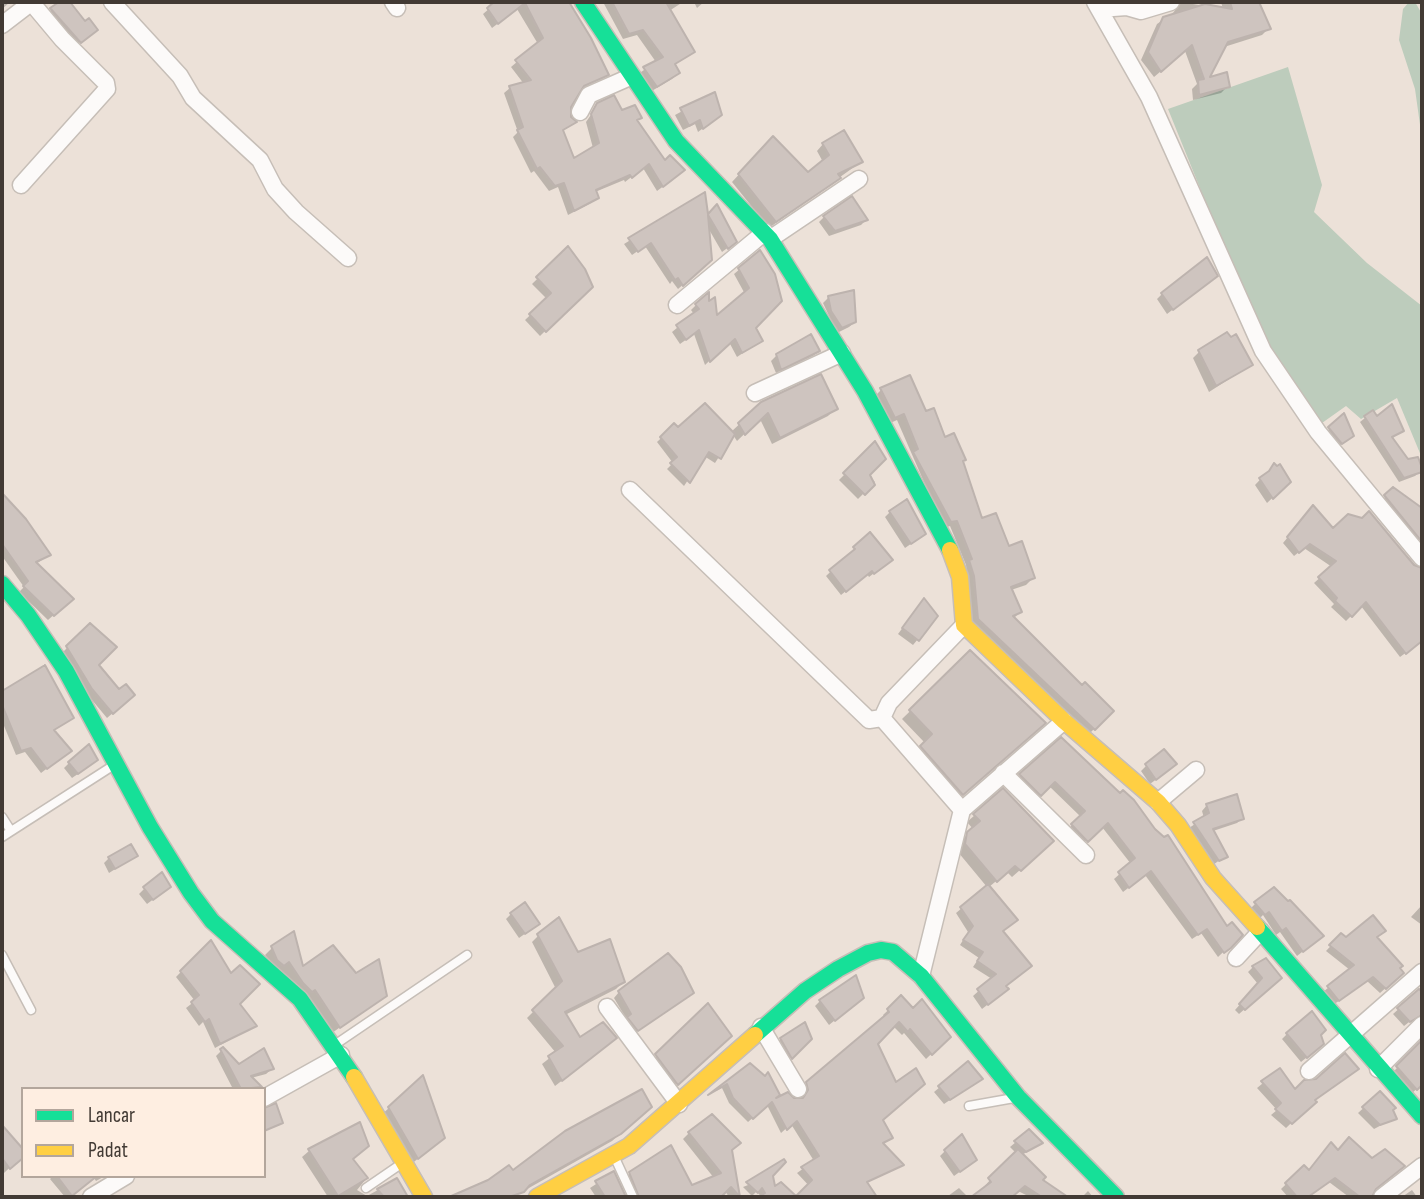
<!DOCTYPE html>
<style>
body{margin:0}
#map{position:relative;width:1424px;height:1199px;overflow:hidden;background:#ece1d8;font-family:"Sofia Sans Condensed",sans-serif}
canvas{display:block}
.frame{position:absolute;inset:0;border:4px solid #423a34;pointer-events:none}
.legend{position:absolute;left:21px;top:1087px;width:245px;height:91px;box-sizing:border-box;background:#feeee1;border:2px solid #b3a69c;margin:0;padding:9px 12px;list-style:none;font-size:21px;color:#423a34}
.legend li{display:flex;align-items:center;gap:14px;height:35px}
.legend b{width:35px;border:2px solid #b3a69c}
</style>
<div id="map">
<canvas width="1424" height="1199"></canvas>
<div class="frame"></div>
<ul class="legend">
<li><b style="height:9px;background:#16e098"></b>Lancar</li>
<li><b style="height:9px;background:#ffcf43"></b>Padat</li>
</ul>
</div>
<script>
const ctx = document.querySelector('canvas').getContext('2d');
ctx.lineJoin = 'round';
function paint(path, color) { ctx.fillStyle = color; ctx.fill(path, 'evenodd'); }
const toPath = rows => new Path2D(rows.map(r => 'M' + r).join(''));
function stroke(path, color, width, dash) { ctx.strokeStyle = color; ctx.lineWidth = width; ctx.lineCap = dash ? 'butt' : 'round'; ctx.setLineDash(dash || []); ctx.stroke(path); }
paint(toPath([
 [1409,2,1415,2,1422,14,1422,139,1415,89,1399,40,1403,9],
 [1288,67,1322,185,1314,212,1367,263,1422,306,1422,458,1397,398,1361,419,1346,406,1322,423,1272,366,1168,109]
]), '#bdccbc');
paint(toPath([
 [2,2,10,2,2,9],
 [62,2,68,2,92,33,76,45,47,13],
 [497,2,562,2,603,76,580,90,569,107,569,118,574,122,562,131,573,161,593,148,586,122,597,106,640,118,636,122,677,176,657,191,643,168,625,182,624,180,595,192,597,198,591,203,568,215,558,187,549,191,534,171,531,173,513,137,518,132,504,93,510,88,524,84,511,67,538,44,517,9,492,28,483,14],
 [603,2,683,2,669,11,693,51,674,65,678,73,672,79,650,92,638,74,656,62,637,35,623,39],
 [694,2,704,2,697,8],
 [1181,2,1223,9,1221,2,1257,2,1269,28,1262,35,1224,47,1207,80,1228,86,1221,93,1193,100,1192,89,1197,84,1185,51,1154,77,1141,60,1157,24,1173,13],
 [714,94,714,120,698,132,695,124,683,130,675,115],
 [823,144,861,162,769,228,732,182,766,145,807,174,823,162,817,151],
 [704,195,707,218,717,207,730,246,722,252,707,226,707,264,678,289,672,281,670,284,645,246,632,255,624,244],
 [824,217,866,220,861,225,829,236,819,222],
 [568,249,591,286,540,336,525,320,547,299,532,284],
 [760,252,754,327,761,341,737,357,729,342,705,365,694,334,680,344,672,332,694,314,691,310,696,305,708,305,715,319,745,294,734,274],
 [1210,281,1167,314,1157,299,1162,294],
 [828,298,855,322,849,327,837,333,823,303],
 [818,351,813,356,776,373,771,361,777,355],
 [1200,351,1251,365,1209,392,1193,358],
 [881,390,925,413,962,461,981,520,1033,578,1026,585,1011,590,1020,612,1013,619,1082,688,1112,711,1088,735,972,626,966,565,950,526,944,528,897,420,888,424,875,396],
 [762,403,836,408,828,416,772,444,760,419,737,441,733,435,715,463,704,456,684,486,667,469,673,463,657,442,674,426,678,430,731,432],
 [1343,416,1346,441,1336,448,1324,434],
 [1365,418,1377,418,1402,431,1391,439,1407,461,1419,472,1415,476,1399,482,1360,422],
 [875,444,868,475,875,482,858,499,839,480],
 [1274,465,1289,482,1267,503,1255,485],
 [1393,489,1420,508,1422,507,1422,533,1412,540,1380,502],
 [3,497,49,555,36,564,66,604,48,620,19,592,24,587,2,556],
 [890,512,918,539,905,548,885,517],
 [1308,513,1333,530,1363,520,1369,513,1418,568,1422,578,1422,646,1419,643,1400,657,1361,606,1346,621,1331,607,1334,604,1314,583,1332,567,1304,548,1294,556,1283,543],
 [870,534,886,564,869,577,867,574,841,595,826,576],
 [919,606,918,639,913,645,898,634],
 [90,625,97,664,128,700,107,718,87,694,62,653],
 [970,653,1035,731,954,802,913,755,925,743,902,719],
 [44,667,71,718,53,731,70,751,41,773,25,752,16,755,2,721,2,693],
 [1061,740,1226,929,1241,935,1218,957,1201,933,1192,939,1145,875,1123,892,1114,879,1131,864,1102,827,1081,845,1067,830,1081,817,1049,786,1035,800,1015,780],
 [69,763,91,765,72,778,64,768],
 [1146,766,1170,769,1150,784,1141,771],
 [1207,805,1242,818,1237,823,1213,831,1225,856,1213,865,1189,828,1204,818,1202,811],
 [975,815,1044,849,1012,877,1007,872,989,887,1002,932,1004,986,1001,994,982,1009,973,996,992,979,973,967,979,958,960,945,968,932,956,913,987,887,958,852,961,841,973,829,967,822],
 [136,856,109,873,104,863,109,858],
 [145,888,163,892,147,904,139,894],
 [1256,903,1316,941,1297,956,1280,932,1276,935,1263,915,1259,919,1250,909],
 [1422,905,1422,925,1411,917],
 [511,914,533,928,519,938,506,919],
 [539,935,623,982,616,989,565,1015,579,1039,608,1045,555,1086,542,1064,556,1053,527,1018,556,989,532,942],
 [1341,935,1345,939,1375,938,1397,978,1380,993,1367,981,1333,1005,1323,992,1350,970,1326,951],
 [210,942,238,1003,255,1026,215,1048,203,1022,199,1026,186,1008,195,1001,176,977],
 [272,948,302,969,355,976,385,995,332,1033,265,955],
 [1253,967,1275,983,1239,1014,1235,1010,1258,984,1248,972],
 [1419,991,1422,994,1422,1022,1413,1019,1404,1026,1393,1014],
 [619,992,686,998,632,1035,623,1023,627,1020,614,998],
 [901,998,949,1037,926,1059,904,1033,902,1035,893,1026,875,1043,881,1120,890,1137,882,1144,902,1165,866,1183,875,1197,837,1197,830,1182,812,1189,797,1173,814,1161,791,1124,781,1133,767,1105,748,1122,729,1103,722,1088,716,1091,750,1065,770,1103,787,1094,793,1100,802,1100,802,1089,885,1018,883,1015],
 [820,1001,856,1003,829,1025,815,1006],
 [708,1006,723,1043,670,1090,649,1063],
 [1287,1034,1319,1034,1317,1049,1301,1062,1282,1039],
 [810,1038,787,1061,777,1043,781,1039],
 [1417,1048,1422,1052,1422,1084,1411,1094,1392,1073],
 [223,1049,239,1066,272,1069,266,1074,251,1078,259,1089,233,1089,216,1056],
 [1279,1070,1295,1092,1314,1101,1286,1128,1271,1115,1277,1110,1257,1088],
 [981,1079,944,1104,934,1092,940,1087],
 [1380,1093,1395,1118,1374,1129,1358,1113],
 [389,1108,435,1145,410,1165,381,1115],
 [643,1114,612,1141,513,1197,453,1197],
 [359,1124,351,1160,366,1179,357,1190,367,1196,396,1180,404,1197,328,1197,302,1157,309,1151],
 [1029,1131,1041,1143,1022,1155,1040,1180,1065,1197,1030,1197,1018,1191,1011,1197,974,1197,1016,1153,1010,1147],
 [689,1133,730,1151,739,1197,729,1197,725,1191,718,1197,632,1197,624,1179,630,1173,692,1187,714,1178,683,1139],
 [8,1134,23,1155,4,1173,2,1139],
 [1326,1150,1373,1190,1369,1197,1349,1197,1329,1182,1308,1197,1288,1197,1281,1189,1304,1167,1308,1172],
 [945,1151,969,1165,954,1176,940,1156],
 [613,1173,624,1197,596,1197,590,1188],
 [53,1176,105,1176,96,1181,94,1178,69,1197,65,1197,50,1179],
 [771,1176,774,1189,780,1184,794,1197,761,1197,757,1191,752,1196,743,1187],
 [959,1188,968,1197,947,1197,948,1196],
 [1412,1190,1417,1197,1402,1197],
 [1088,1191,1093,1197,1082,1197]
]), '#0003');
const building = toPath([
 [59,2,70,2,85,21,89,18,98,30,81,43,50,8,59,2],
 [494,2,569,2,591,38,609,75,584,86,571,107,571,117,577,122,563,130,574,158,599,143,591,114,597,103,614,95,622,110,635,105,642,118,637,120,665,160,670,155,685,170,663,187,649,164,632,178,630,175,596,190,599,198,574,211,564,183,555,186,540,167,537,169,517,130,523,127,509,86,531,80,515,60,543,38,525,3,498,24,487,8,494,2],
 [612,2,666,2,695,52,675,64,680,73,657,87,643,67,663,57,643,30,629,34,612,2],
 [1230,2,1259,2,1271,29,1228,42,1210,77,1227,72,1230,87,1199,95,1198,80,1204,79,1192,45,1161,72,1148,52,1163,17,1205,4,1232,9,1230,2],
 [715,92,722,115,703,129,700,120,689,126,680,108,715,92],
 [844,130,863,162,838,174,841,178,776,222,738,174,773,136,808,172,829,155,822,143,844,130],
 [705,192,708,214,717,204,737,242,728,249,708,215,712,260,683,286,678,278,675,280,651,243,638,252,628,238,705,192],
 [852,196,868,220,835,231,823,216,852,196],
 [568,246,585,269,593,287,546,332,529,314,551,293,536,277,568,246],
 [760,250,775,274,782,301,756,328,763,341,742,353,735,339,710,362,699,330,686,340,676,325,699,309,695,304,709,292,709,301,715,297,717,315,749,288,738,268,760,250],
 [1207,257,1218,276,1173,310,1161,293,1207,257],
 [854,290,856,322,842,328,831,311,828,296,854,290],
 [1227,332,1231,337,1236,334,1253,365,1216,386,1198,350,1227,332],
 [811,334,820,351,781,370,776,354,811,334],
 [821,374,838,409,780,438,768,413,745,435,738,423,761,402,821,374],
 [910,375,926,411,934,408,945,437,954,433,966,460,963,461,982,518,996,513,1009,546,1022,541,1035,578,1011,587,1022,612,1013,616,1082,685,1085,682,1114,711,1095,730,978,619,974,576,969,560,972,559,957,521,951,522,913,452,918,449,904,414,895,418,880,388,910,375],
 [705,403,735,434,721,459,709,452,690,483,670,463,677,457,660,437,674,423,678,427,705,403],
 [1392,404,1404,431,1392,437,1408,459,1418,457,1422,468,1422,472,1404,478,1364,416,1373,410,1377,416,1392,404],
 [1344,413,1354,436,1342,444,1328,427,1344,413],
 [875,441,886,459,870,475,875,485,865,495,843,473,875,441],
 [1274,463,1277,466,1280,464,1291,482,1273,499,1259,478,1269,471,1274,463],
 [1393,487,1422,508,1422,542,1384,495,1393,487],
 [2,493,26,519,51,555,36,562,74,599,54,616,23,586,28,581,2,544,2,493],
 [907,499,926,534,911,544,889,511,907,499],
 [1313,505,1333,528,1348,514,1362,518,1369,511,1414,565,1422,568,1422,641,1406,654,1366,602,1352,617,1335,601,1337,598,1318,577,1336,561,1310,544,1299,553,1287,537,1313,505],
 [870,532,893,560,874,574,872,571,846,592,829,570,855,549,853,547,870,532],
 [924,598,938,616,919,641,902,628,924,598],
 [90,623,117,647,99,665,119,689,126,684,135,695,113,714,92,689,66,646,90,623],
 [970,650,1046,723,963,795,920,746,932,734,909,710,970,650],
 [45,665,74,718,54,730,72,751,47,769,31,748,21,751,2,705,2,691,45,665],
 [1061,737,1120,793,1123,790,1134,800,1155,829,1164,837,1168,835,1227,926,1232,922,1243,935,1231,948,1224,953,1207,929,1198,935,1151,871,1129,888,1118,872,1135,858,1108,823,1088,842,1071,824,1085,811,1055,782,1041,796,1019,774,1061,737],
 [89,744,98,760,78,774,68,762,89,744],
 [1164,749,1177,764,1156,780,1145,764,1164,749],
 [1003,788,1054,841,1021,871,1015,866,997,882,965,844,967,832,980,821,973,814,1003,788],
 [1237,794,1244,819,1213,829,1228,857,1219,861,1193,822,1209,813,1206,804,1237,794],
 [131,844,138,856,115,869,108,857,131,844],
 [162,872,171,887,153,900,143,887,162,872],
 [988,884,1018,920,1003,931,1032,966,1006,986,1009,989,988,1005,977,989,996,974,977,961,983,952,963,940,973,926,960,907,988,884],
 [1274,887,1288,901,1290,900,1324,936,1303,952,1286,928,1282,931,1269,912,1265,915,1254,902,1274,887],
 [525,902,540,924,525,934,510,913,525,902],
 [1373,915,1386,931,1377,937,1403,966,1400,968,1404,973,1386,989,1373,977,1339,1001,1327,986,1354,965,1329,945,1341,933,1346,937,1373,915],
 [559,917,578,952,610,939,625,982,565,1012,580,1037,603,1022,617,1038,562,1081,548,1056,563,1046,532,1010,562,981,537,934,559,917],
 [294,931,303,966,333,945,356,973,379,959,387,996,340,1028,315,990,312,992,303,983,289,962,284,966,277,960,271,946,294,931],
 [211,940,231,973,240,965,260,984,240,1004,257,1026,220,1044,209,1019,205,1022,191,1002,199,995,180,971,211,940],
 [668,953,681,967,694,993,638,1031,627,1017,631,1014,618,991,668,953],
 [1266,958,1282,978,1245,1010,1239,1004,1262,978,1252,966,1266,958],
 [856,975,864,998,835,1021,819,1000,856,975],
 [1419,989,1422,992,1422,1015,1410,1022,1397,1008,1419,989],
 [901,995,913,1008,922,999,951,1037,932,1055,910,1029,908,1032,899,1022,878,1044,896,1082,916,1068,925,1084,883,1120,893,1138,883,1143,904,1165,867,1182,877,1197,759,1197,765,1193,762,1188,758,1193,746,1182,784,1159,786,1162,773,1176,775,1186,781,1182,796,1196,812,1180,801,1167,819,1156,797,1121,787,1130,772,1102,753,1119,733,1098,727,1084,708,1095,750,1063,765,1076,768,1072,780,1095,776,1098,788,1092,794,1098,803,1098,808,1090,806,1082,889,1012,887,1009,901,995],
 [708,1003,732,1036,678,1085,655,1054,708,1003],
 [1312,1011,1326,1030,1321,1035,1324,1044,1307,1058,1286,1033,1312,1011],
 [805,1022,812,1039,792,1059,780,1038,805,1022],
 [1422,1040,1422,1085,1417,1090,1396,1066,1422,1040],
 [223,1047,239,1064,264,1048,274,1069,251,1076,262,1087,241,1089,220,1049,223,1047],
 [1345,1053,1359,1069,1315,1100,1317,1102,1292,1124,1275,1109,1281,1103,1261,1081,1280,1068,1295,1089,1304,1080,1316,1079,1345,1053],
 [968,1061,983,1079,950,1100,938,1086,968,1061],
 [423,1075,445,1138,418,1159,388,1107,423,1075],
 [642,1089,652,1107,621,1134,530,1185,524,1192,509,1197,449,1197,488,1180,509,1165,513,1170,565,1131,642,1089],
 [1380,1091,1396,1108,1393,1110,1397,1119,1380,1125,1362,1107,1380,1091],
 [276,1103,283,1123,264,1131,264,1108,276,1103],
 [712,1114,741,1143,732,1150,740,1197,731,1187,721,1197,639,1197,629,1172,671,1145,692,1185,721,1173,688,1132,712,1114],
 [360,1122,369,1146,353,1159,368,1178,338,1196,308,1149,360,1122],
 [2,1125,23,1149,23,1158,10,1169,2,1158,2,1125],
 [1029,1129,1043,1143,1026,1152,1014,1141,1029,1129],
 [962,1134,977,1160,960,1172,944,1150,962,1134],
 [1349,1137,1372,1158,1385,1149,1405,1166,1376,1189,1372,1197,1360,1197,1335,1178,1308,1197,1297,1197,1285,1183,1304,1165,1309,1170,1331,1142,1338,1150,1349,1137],
 [1018,1149,1046,1177,1043,1180,1068,1197,1042,1197,1025,1186,1012,1197,971,1197,991,1182,988,1178,1018,1149],
 [614,1171,626,1197,605,1197,595,1181,614,1171],
 [57,1176,97,1176,72,1196,57,1176],
 [397,1178,408,1197,384,1197,377,1189,397,1178]
]);
paint(building, '#cec4bf');
stroke(building, '#bdb3ae', 2);
const lane = toPath([
 [2,817,11,831],
 [2,837,114,765],
 [2,955,31,1010],
 [336,1044,467,955],
 [969,1106,1014,1098],
 [615,1158,633,1197],
 [366,1188,401,1164]
]);
const street = toPath([
 [112,2,180,76,193,98,260,160,275,189,296,212,348,258],
 [393,2,397,8],
 [1095,2,1149,97,1263,351,1318,432,1422,558],
 [1099,9,1127,7,1141,11,1171,2],
 [2,25,32,2],
 [580,112,589,95,630,77],
 [21,185,107,89,106,83,62,39,31,2],
 [770,239,859,179],
 [677,305,765,232],
 [755,393,842,353],
 [630,490,869,720,882,718],
 [1003,773,1086,855],
 [1158,802,1196,770],
 [962,810,1064,721],
 [1236,958,1261,931],
 [921,976,962,810,882,718,889,703,964,625],
 [607,1007,679,1104],
 [761,1027,798,1089],
 [1378,1069,1422,1025],
 [1309,1071,1422,972],
 [264,1098,341,1055],
 [91,1197,126,1176],
 [1382,1197,1422,1166]
]);
const fast = toPath([
 [583,2,676,141,770,239,865,391,950,550],
 [2,584,28,615,66,671,150,827,191,893,212,921,300,999,354,1077],
 [1257,927,1422,1116],
 [755,1035,805,991,838,969,868,953,881,950,893,952,921,976,1018,1097,1116,1197]
]);
const slow = toPath([
 [950,550,960,577,964,625,1064,721,1158,802,1178,825,1213,878,1257,927],
 [354,1077,424,1197],
 [537,1197,629,1146,755,1035]
]);
stroke(lane, '#c6beb7', 11);
stroke(street, '#c6beb7', 19);
stroke(fast, '#c6beb7', 19);
stroke(slow, '#c6beb7', 19);
stroke(lane, '#fcfaf9', 8);
stroke(street, '#fcfaf9', 16);
stroke(fast, '#16e098', 16);
stroke(slow, '#ffcf43', 16);
</script>
